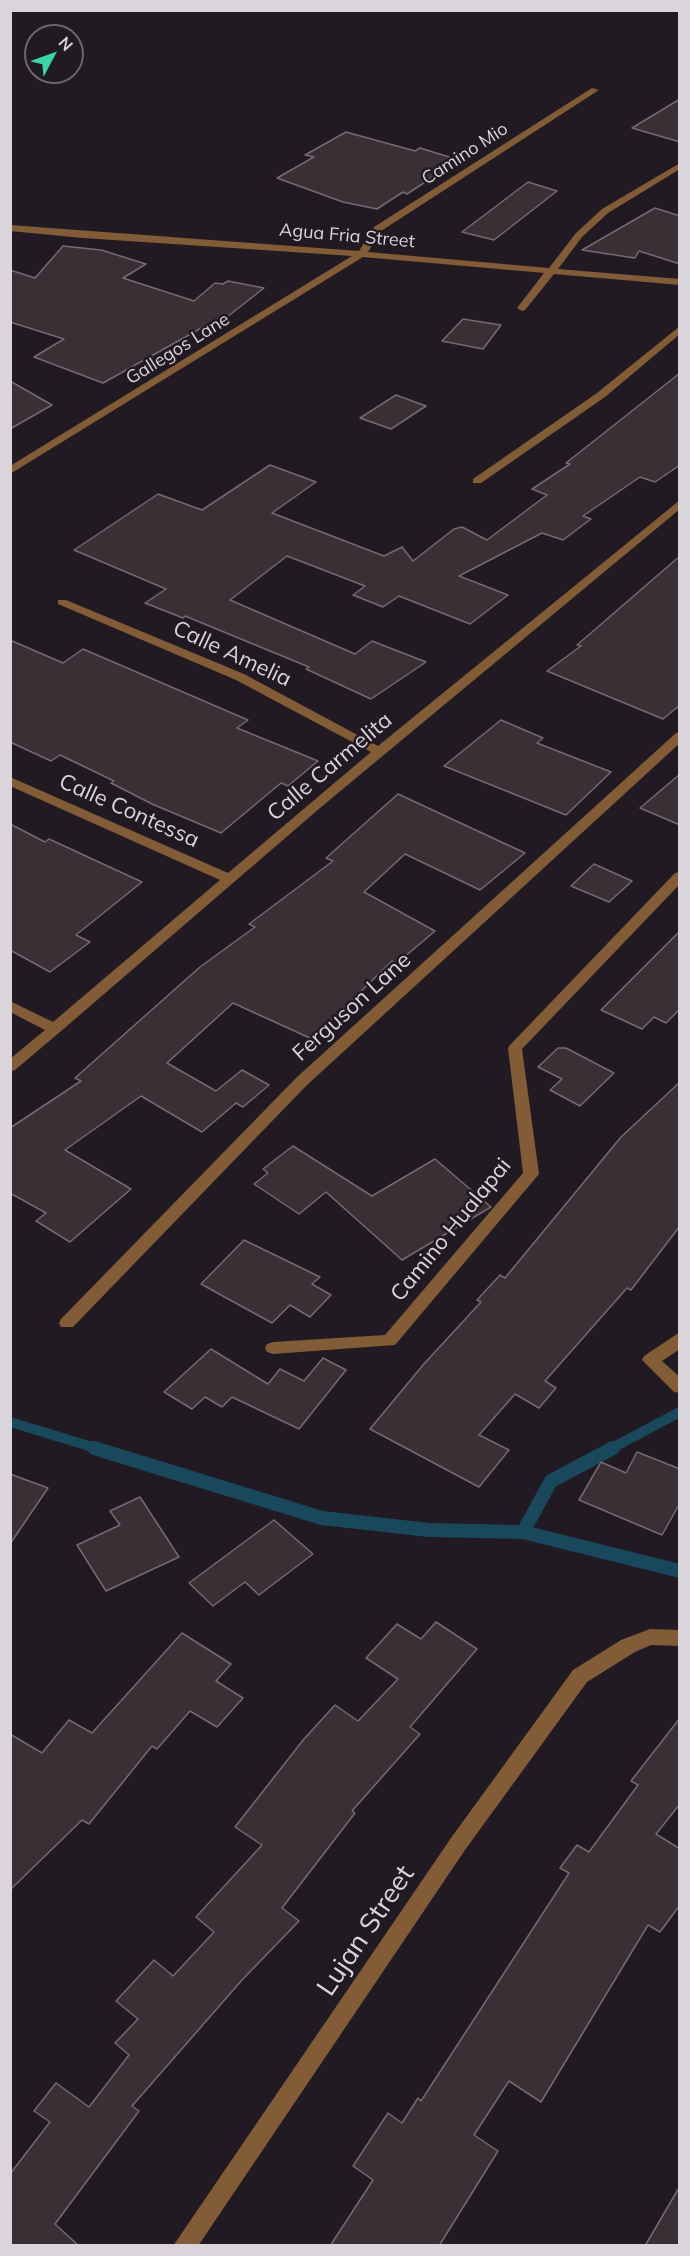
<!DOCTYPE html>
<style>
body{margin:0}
#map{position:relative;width:690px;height:2256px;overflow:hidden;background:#221a22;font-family:Mulish,sans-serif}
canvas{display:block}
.frame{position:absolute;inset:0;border:12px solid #dad5da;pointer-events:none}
.north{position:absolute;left:24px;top:24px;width:60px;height:60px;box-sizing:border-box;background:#221a22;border:2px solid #6c656c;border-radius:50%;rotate:49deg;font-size:16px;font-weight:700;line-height:24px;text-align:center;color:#dad5da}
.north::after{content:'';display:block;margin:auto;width:21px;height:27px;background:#3ad4a5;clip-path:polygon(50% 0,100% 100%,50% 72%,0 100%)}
</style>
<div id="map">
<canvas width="690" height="2256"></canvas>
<div class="frame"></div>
<div class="north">N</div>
</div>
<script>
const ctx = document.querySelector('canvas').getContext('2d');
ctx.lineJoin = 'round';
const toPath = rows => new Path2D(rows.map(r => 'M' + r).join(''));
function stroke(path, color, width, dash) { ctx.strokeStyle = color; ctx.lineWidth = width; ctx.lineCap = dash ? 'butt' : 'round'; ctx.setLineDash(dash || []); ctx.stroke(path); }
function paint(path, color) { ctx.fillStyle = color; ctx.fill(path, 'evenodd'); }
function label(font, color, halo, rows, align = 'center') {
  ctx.font = font + ' Mulish,sans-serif'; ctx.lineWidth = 5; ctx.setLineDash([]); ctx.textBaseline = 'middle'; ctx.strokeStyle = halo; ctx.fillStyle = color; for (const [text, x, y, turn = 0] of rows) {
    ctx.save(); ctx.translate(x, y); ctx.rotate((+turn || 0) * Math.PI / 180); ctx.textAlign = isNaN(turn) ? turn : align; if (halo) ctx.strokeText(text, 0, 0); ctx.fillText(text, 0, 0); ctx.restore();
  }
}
stroke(toPath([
 [10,1422,99,1449],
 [610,1449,680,1412]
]), '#19475b', 10);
stroke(toPath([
 [94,1448,322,1518,429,1530,523,1532,680,1571],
 [523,1532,551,1481,613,1448]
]), '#19475b', 14);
const building = toPath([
 [680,99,680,142,632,128,680,99],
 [346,132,415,151,420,148,459,160,407,194,403,192,377,209,343,202,277,178,314,157,305,155,346,132],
 [528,182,557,191,494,240,462,232,528,182],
 [655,208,680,216,680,264,639,251,635,258,582,250,655,208],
 [63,246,101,250,146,264,123,278,194,301,215,283,223,284,228,281,264,288,213,328,205,326,103,383,34,357,64,339,10,322,10,270,35,278,63,246],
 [463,319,501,325,483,349,442,341,463,319],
 [680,373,680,465,655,482,640,477,583,516,591,519,563,540,542,533,459,576,508,595,470,624,399,596,383,607,353,595,365,586,287,556,230,600,355,654,372,641,426,662,371,699,306,669,309,667,185,616,183,618,145,603,166,589,74,550,158,494,202,510,270,465,316,482,272,513,384,556,402,547,413,561,454,529,462,527,487,540,547,495,532,489,570,464,566,463,680,373],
 [10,381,52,405,10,429,10,381],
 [396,395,426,406,391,429,360,418,396,395],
 [680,556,680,705,663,719,547,671,581,646,577,645,680,556],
 [10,640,63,663,83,649,248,720,237,728,318,761,288,786,281,783,221,833,152,804,111,783,114,781,60,755,51,761,10,742,10,640],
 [501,720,543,738,537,743,611,772,566,815,444,766,501,720],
 [680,774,680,825,640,808,680,774],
 [398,794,525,853,480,890,405,854,364,892,435,931,396,964,392,961,312,1039,233,1003,167,1063,216,1091,242,1070,269,1085,243,1107,236,1103,202,1132,141,1096,65,1150,131,1189,70,1242,36,1221,46,1213,10,1193,10,1128,81,1081,75,1078,200,967,255,927,249,924,333,861,326,858,398,794],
 [10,824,45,842,49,839,142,882,76,935,90,942,50,972,10,950,10,824],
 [594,864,632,881,609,902,571,886,594,864],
 [680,931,680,1009,666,1023,654,1017,642,1029,601,1010,680,931],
 [558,1048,566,1048,614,1073,580,1106,550,1090,562,1079,538,1067,558,1048],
 [680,1082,680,1226,631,1290,627,1288,545,1381,556,1388,539,1408,515,1394,479,1435,509,1450,479,1487,370,1429,423,1365,481,1302,477,1300,500,1275,505,1278,621,1137,680,1082],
 [293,1146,372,1196,435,1159,491,1207,402,1260,326,1192,299,1214,254,1184,268,1173,263,1169,293,1146],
 [244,1240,320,1277,312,1284,331,1295,310,1317,290,1305,272,1323,201,1284,244,1240],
 [211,1349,268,1384,280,1369,304,1381,323,1358,346,1370,299,1429,232,1397,222,1407,205,1397,192,1409,164,1392,211,1349],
 [637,1452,680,1469,680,1503,662,1535,579,1500,601,1462,626,1473,637,1452],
 [10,1474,48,1488,10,1544,10,1474],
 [140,1497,179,1557,106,1591,77,1545,120,1525,110,1511,140,1497],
 [274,1520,313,1554,259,1595,245,1582,213,1606,189,1583,274,1520],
 [436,1622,477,1649,410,1727,420,1734,352,1811,355,1813,282,1908,299,1921,242,1980,132,2106,139,2111,55,2224,79,2246,10,2246,10,2174,50,2122,34,2111,56,2083,89,2107,129,2055,115,2043,138,2019,116,2001,154,1960,173,1976,214,1932,196,1917,262,1845,235,1827,304,1739,335,1705,358,1721,398,1679,366,1658,397,1624,421,1639,436,1622],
 [182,1633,231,1664,216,1681,243,1698,217,1727,190,1711,157,1749,152,1746,89,1824,82,1820,10,1890,10,1734,42,1753,69,1720,92,1733,182,1633],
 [680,1718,680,1804,656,1834,680,1849,680,1905,660,1932,648,1925,541,2102,509,2081,474,2135,498,2151,439,2246,330,2246,373,2180,353,2166,388,2113,402,2123,418,2098,421,2101,569,1873,560,1868,577,1845,589,1852,638,1785,631,1781,680,1718],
 [680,2186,680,2246,645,2246,680,2186]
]);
paint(building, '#3a2f35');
stroke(building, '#766a70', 1.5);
paint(toPath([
 [592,88,599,90,381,231,368,252,549,268,576,233,602,209,680,163,680,169,608,213,582,237,558,269,680,279,680,285,554,274,525,310,522,311,517,308,544,273,363,257,10,474,10,466,352,256,83,238,10,231,10,225,359,251,374,227,592,88],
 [680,326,680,334,605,397,481,483,473,483,473,479,597,393,680,326],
 [680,500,680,509,320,808,60,1032,15,1070,10,1072,10,1059,45,1030,10,1012,10,1001,53,1022,220,880,10,786,10,777,228,873,371,752,236,680,58,604,58,600,66,600,244,674,378,746,680,500],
 [680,732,680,743,306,1086,73,1327,61,1327,59,1323,61,1319,296,1078,676,733,680,732],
 [680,872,680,884,522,1049,539,1174,395,1345,273,1354,267,1352,265,1348,267,1344,273,1342,385,1335,523,1173,508,1048,510,1045,675,873,680,872],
 [680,1332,680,1349,662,1361,680,1377,680,1393,674,1392,642,1360,644,1356,680,1332],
 [650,1629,680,1630,680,1646,651,1645,635,1652,587,1682,465,1850,198,2246,173,2246,451,1838,573,1670,621,1640,650,1629]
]), '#815c36');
label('18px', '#dad5da', '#221a22', [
 ["Camino Mio",465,154,-33],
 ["Agua Fria Street",347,236,5],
 ["Gallegos Lane",178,349,-32]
]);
label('22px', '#dad5da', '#221a22', [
 ["Calle Amelia",232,654,25],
 ["Calle Carmelita",330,767,-40],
 ["Calle Contessa",129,811,24],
 ["Ferguson Lane",352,1007,-42],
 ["Camino Hualapai",451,1230,-51]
]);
label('27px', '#dad5da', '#221a22', [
 ["Lujan Street",366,1931,-56]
]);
</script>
